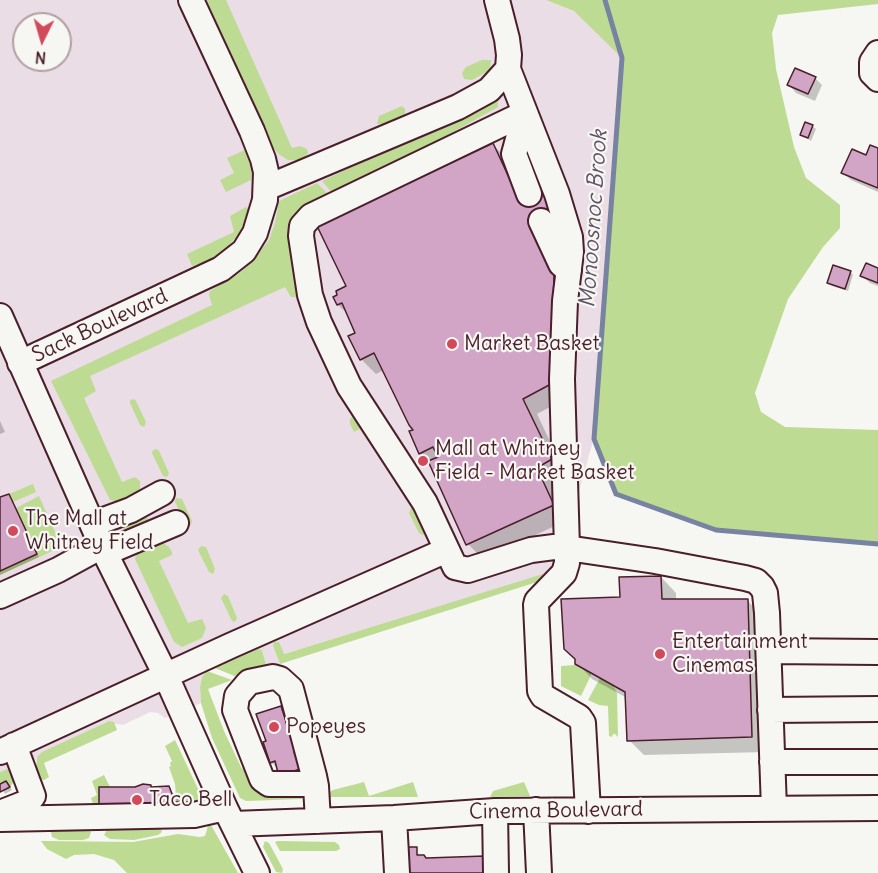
<!DOCTYPE html>
<style>
body{margin:0}
#map{position:relative;width:878px;height:873px;overflow:hidden;background:#f6f6f2;font-family:Delius,sans-serif}
canvas{display:block}
.north{position:absolute;left:12px;top:12px;width:60px;height:60px;box-sizing:border-box;background:#f6f6f2;border:2px solid #b1a0a2;border-radius:50%;rotate:185deg;font-size:16px;font-weight:700;line-height:24px;text-align:center;color:#4a1f2b}
.north::after{content:'';display:block;margin:auto;width:21px;height:27px;background:#d1495b;clip-path:polygon(50% 0,100% 100%,50% 72%,0 100%)}
</style>
<div id="map">
<canvas width="878" height="873"></canvas>
<div class="north">N</div>
</div>
<script>
const ctx = document.querySelector('canvas').getContext('2d');
ctx.lineJoin = 'round';
function paint(path, color) { ctx.fillStyle = color; ctx.fill(path, 'evenodd'); }
const toPath = rows => new Path2D(rows.map(r => 'M' + r).join(''));
function stroke(path, color, width, dash) { ctx.strokeStyle = color; ctx.lineWidth = width; ctx.lineCap = dash ? 'butt' : 'round'; ctx.setLineDash(dash || []); ctx.stroke(path); }
function label(font, color, halo, rows, align = 'center') {
  ctx.font = font + ' Delius,sans-serif'; ctx.lineWidth = 4.5; ctx.setLineDash([]); ctx.textBaseline = 'middle'; ctx.strokeStyle = halo; ctx.fillStyle = color; for (const [text, x, y, turn = 0] of rows) {
    ctx.save(); ctx.translate(x, y); ctx.rotate((+turn || 0) * Math.PI / 180); ctx.textAlign = isNaN(turn) ? turn : align; if (halo) ctx.strokeText(text, 0, 0); ctx.fillText(text, 0, 0); ctx.restore();
  }
}
paint(toPath([
 [0,0,546,0,574,11,592,26,622,58,594,437,575,506,578,532,581,534,583,563,283,654,273,646,280,664,267,668,262,650,258,649,208,670,202,677,200,687,201,703,165,718,158,713,150,712,123,725,106,722,37,757,36,760,12,771,9,768,0,772],
 [24,24,60,24,60,60,24,60]
]), '#ebdde5');
paint(toPath([
 [207,0,226,0,292,148,300,146,307,149,308,153,302,160,288,160,280,155,273,148,206,6],
 [546,0,878,0,878,4,778,15,772,33,776,69,794,147,806,178,840,205,840,228,823,247,788,299,755,393,761,412,785,427,878,430,878,544,722,531,616,494,594,439,622,58,574,11],
 [482,60,491,60,490,70,472,80,464,79,462,73,466,67],
 [494,101,498,102,498,107,410,156,334,195,322,181],
 [402,106,405,109,405,114,383,124,377,124,379,116],
 [245,150,248,155,252,175,251,180,226,192,220,180,234,173,227,158],
 [317,183,328,194,302,212,298,297,291,297,285,287,90,376,96,391,84,398,122,482,135,477,140,481,140,489,132,497,119,502,110,500,51,381,212,305,209,295,210,291,241,272,252,262,269,240,275,223,279,201],
 [246,207,248,208,248,211,240,232,225,250,206,262,192,266,187,254,234,232,230,216],
 [134,399,136,401,146,422,144,427,140,425,130,403,130,400],
 [356,415,372,441,367,440,360,429,354,432,350,424,350,419],
 [157,449,159,451,169,473,167,477,163,476,152,453,153,450],
 [33,484,36,492,13,502,9,494],
 [39,496,60,543,59,548,0,575,0,571,37,554,16,508],
 [176,498,182,499,192,521,191,525,188,526,186,524,175,502],
 [411,508,414,508,426,533,423,535,419,533,409,513],
 [144,517,148,518,148,523,126,532,123,529,124,525],
 [162,542,169,547,172,552,172,555,159,561,188,623,202,619,206,628,202,638,182,647,174,642,135,559,137,552],
 [201,546,206,547,215,569,213,574,209,572,198,550],
 [543,574,540,581,280,664,273,646,274,642,279,642,284,654],
 [224,594,228,596,237,618,235,622,232,621,221,598],
 [258,649,262,650,267,668,237,677,215,668],
 [575,664,592,673,581,696,561,686,561,666,575,665],
 [207,671,232,680,208,689,224,731,241,767,249,776,304,795,302,799,246,801,240,798,212,738,201,703,200,687,202,677],
 [600,678,613,685,617,693,618,737,615,734,613,734,612,737,609,736,608,706,599,705,588,700],
 [109,721,114,722,117,730,44,763,49,777,44,780,39,779,36,768,37,757,42,752],
 [175,740,199,791,199,797,197,802,177,809,175,784,169,767,171,766,170,763,172,761,165,746],
 [7,769,10,769,15,780,10,787,6,781,0,784,0,772],
 [104,775,110,787,99,813,96,812,91,798,97,795,92,781],
 [364,782,369,796,413,782,418,797,330,797,330,792,333,790],
 [524,782,530,796,490,797,493,791],
 [211,825,238,873,127,873,114,860,94,854,74,855,66,859,47,849,41,841,133,842,178,834,200,837,205,836,208,826],
 [160,827,162,832,158,835,134,840,110,839,104,835,108,828],
 [86,828,91,832,89,838,83,840,59,840,52,837,51,832,51,830],
 [265,841,269,843,283,869,282,873,276,872,263,847],
 [277,841,335,842,339,845,340,849,336,851,280,851,275,842]
]), '#bedb93');
paint(toPath([
 [815,78,822,85,815,101,796,93,789,85],
 [812,126,816,129,811,141,802,135],
 [493,145,508,160,569,292,565,399,537,414,566,475,551,483,568,520,483,559,468,544,431,464,420,453,416,430,384,370,376,374,361,359,357,334,350,316,338,305,335,298],
 [878,150,878,192,851,180,843,173],
 [878,270,878,286,870,283,862,276],
 [850,272,853,275,848,291,832,286,829,283],
 [0,421,5,432,0,434],
 [9,495,12,499,39,557,0,575,0,496,1,499],
 [661,577,676,593,676,601,748,601,763,616,766,752,644,755,629,740,627,698,592,679,577,663,622,598],
 [280,708,292,719,310,781,279,770,271,762],
 [6,782,12,790,5,794,0,785],
 [150,786,152,788,168,788,180,800,185,812,149,826]
]), '#0003');
stroke(toPath([
 [605,0,622,58,594,439,616,494,716,530,878,544]
]), '#7883a2', 5);
const building = toPath([
 [795,68,816,77,808,94,787,85,795,68],
 [805,122,813,125,808,138,800,135,805,122],
 [493,143,519,199,542,189,554,215,531,226,554,275,551,384,523,399,552,459,537,468,554,505,466,545,428,461,438,457,433,447,419,454,409,431,413,430,409,425,374,353,360,360,348,336,355,333,342,303,337,305,333,297,337,295,336,291,346,286,317,226,493,143],
 [870,145,878,148,878,188,841,173,852,149,866,155,870,145],
 [866,263,878,268,878,283,860,276,866,263],
 [833,265,851,271,845,289,827,283,833,265],
 [9,494,37,554,0,571,0,497,9,494],
 [661,576,662,599,748,599,752,737,627,741,625,692,575,664,575,659,564,649,561,599,620,597,619,577,661,576],
 [281,706,296,752,294,752,300,769,282,775,281,772,278,773,275,761,270,763,263,742,266,741,256,714,281,706],
 [6,781,10,787,0,792,0,784,6,781],
 [143,784,151,785,151,787,169,786,174,799,173,803,171,802,170,812,99,813,99,787,135,787,143,784],
 [404,847,417,847,417,855,424,855,426,858,485,856,486,873,408,873,404,847]
]);
paint(building, '#d2a4c6');
stroke(building, '#4a1f2b', 1.5);
const minor = toPath([
 [878,53,872,62,872,73,878,79],
 [508,69,557,194,570,237,571,252,565,301,562,379,567,548,655,561,745,578,756,581,762,587,765,593,767,613,774,809],
 [525,113,311,216,302,226,301,236,310,295,319,322,349,386,425,503,455,567,468,570,531,550,554,547,567,548,567,563,564,573,537,601,536,605,540,691,543,696,579,717,583,723,588,811],
 [525,113,514,154,529,194],
 [266,188,458,107,489,90,508,69,509,55,507,39,497,0],
 [541,221,561,264,569,271],
 [0,316,105,553,166,676,225,808,257,873],
 [20,363,221,269,244,251,255,233,265,200,266,172,263,159,252,131,191,0],
 [93,524,131,510,162,493],
 [105,553,176,523],
 [0,596,58,570,102,546],
 [769,651,878,652],
 [770,710,878,709],
 [0,752,230,646,447,550],
 [772,762,878,762],
 [315,784,269,784,262,779,235,710,237,696,249,682,273,677,280,679,291,689,314,776,316,786,318,821],
 [536,810,539,873],
 [495,811,496,873],
 [0,813,28,802,33,796,14,745],
 [394,818,397,873],
 [0,819,194,815,225,808],
 [233,824,394,818,495,811,878,808]
]);
stroke(minor, '#4a1f2b', 28);
stroke(minor, '#f6f6f2', 24);
for (const [x, y, r, color] of [
 [452,344,6,"#d1495b"],
 [423,461,6,"#d1495b"],
 [13,531,6,"#d1495b"],
 [660,654,6,"#d1495b"],
 [274,727,6,"#d1495b"],
 [137,800,6,"#d1495b"]
]) { const dot = new Path2D(); dot.arc(x, y, r, 0, 2 * Math.PI); ctx.fillStyle = color; ctx.fill(dot); stroke(dot, '#f6f6f2', 2); }
label('21px', '#4a1f2b', '#f6f6f2', [
 ["Sack Boulevard",100,326,-25],
 ["Cinema Boulevard",556,811,-1]
]);
label('21px', '#4a1f2b', '#f6f6f2', [
 ["Market Basket",464,344],
 ["Mall at Whitney",435,449],
 ["Field - Market Basket",435,473],
 ["The Mall at",25,519],
 ["Whitney Field",25,543],
 ["Entertainment",672,642],
 ["Cinemas",672,666],
 ["Popeyes",286,727],
 ["Taco Bell",149,800]
], 'left');
label('italic 22px', '#615167', '#f6f6f2', [
 ["Monoosnoc Brook",594,219,-86]
]);
</script>
